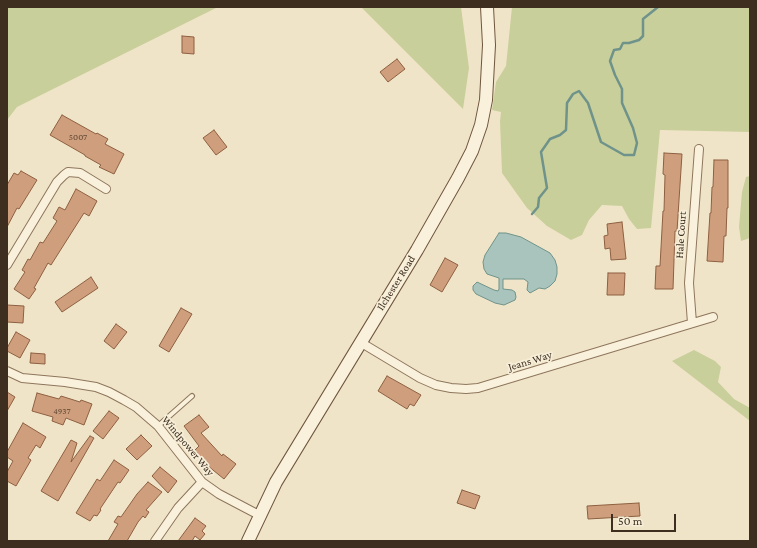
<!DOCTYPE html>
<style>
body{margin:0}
#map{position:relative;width:757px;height:548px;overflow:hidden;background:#f0e4c8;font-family:"Crimson Pro",serif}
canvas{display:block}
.frame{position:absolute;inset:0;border:8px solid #3d2e20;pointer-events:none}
.scale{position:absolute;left:611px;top:514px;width:65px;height:18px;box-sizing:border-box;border:2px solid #3d2e20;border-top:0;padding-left:5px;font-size:12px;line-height:14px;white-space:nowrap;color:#3d2e20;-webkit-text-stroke:3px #f7eed8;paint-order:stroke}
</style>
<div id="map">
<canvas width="757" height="548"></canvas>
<div class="frame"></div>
<div class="scale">50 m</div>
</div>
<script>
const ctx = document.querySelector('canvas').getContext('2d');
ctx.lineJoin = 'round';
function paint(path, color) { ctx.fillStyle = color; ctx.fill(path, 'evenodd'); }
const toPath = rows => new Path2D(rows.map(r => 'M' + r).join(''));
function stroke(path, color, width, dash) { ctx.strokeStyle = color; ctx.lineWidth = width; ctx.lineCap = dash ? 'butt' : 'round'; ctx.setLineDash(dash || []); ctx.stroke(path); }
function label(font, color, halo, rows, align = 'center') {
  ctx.font = font + ' "Crimson Pro",serif'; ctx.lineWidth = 3.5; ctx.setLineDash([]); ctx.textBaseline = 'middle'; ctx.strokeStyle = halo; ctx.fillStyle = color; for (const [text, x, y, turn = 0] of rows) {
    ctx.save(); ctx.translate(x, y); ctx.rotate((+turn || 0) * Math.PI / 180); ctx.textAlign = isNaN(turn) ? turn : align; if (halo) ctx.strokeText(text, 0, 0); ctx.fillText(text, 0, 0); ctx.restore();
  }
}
paint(toPath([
 [7,7,218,7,17,107,7,120],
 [361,7,461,7,469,68,463,109],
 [512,7,750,7,750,132,660,130,651,228,637,229,629,219,622,206,602,205,589,220,582,235,571,240,547,226,527,208,502,173,500,121,501,112,492,110,496,82,506,66],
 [750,176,750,238,741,241,739,227,742,192,746,177],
 [694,350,715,361,721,367,718,382,734,399,750,408,750,421,672,361]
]), '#c9cf9b');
const water = toPath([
 [499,233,506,233,521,237,550,253,555,260,557,267,557,274,555,281,550,286,545,289,539,288,530,293,527,290,528,282,524,279,503,279,503,289,512,290,515,292,516,297,515,300,504,305,495,303,476,294,473,290,473,286,477,282,494,290,498,291,499,289,499,278,487,274,484,269,483,262,485,255,499,233]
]);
paint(water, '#a9c4bc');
stroke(water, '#6f938a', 1);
stroke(toPath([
 [532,214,538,207,539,198,547,188,541,152,550,139,560,135,566,130,567,103,573,94,579,91,588,103,601,142,624,155,634,155,637,143,633,128,622,103,622,89,615,75,610,61,614,50,620,49,623,43,629,43,639,40,643,36,643,19,658,7]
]), '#6f938a', 2.5);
const building = toPath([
 [182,36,194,37,194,54,182,53,182,36],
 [397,59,405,69,388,82,380,72,397,59],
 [62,115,96,134,97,133,108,139,105,144,124,154,114,174,99,167,101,165,85,156,85,155,50,135,62,115],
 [214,130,227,147,216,155,203,138,214,130],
 [664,153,682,154,677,231,675,231,673,289,655,289,656,266,660,266,663,211,664,211,665,175,663,174,664,153],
 [714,160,728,160,728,208,727,208,726,236,724,236,723,262,707,261,710,213,711,213,712,187,713,187,714,160],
 [21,171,37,180,19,209,17,208,7,227,7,185,14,173,18,175,21,171],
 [76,189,97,201,89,216,84,213,51,265,48,263,34,288,36,289,29,299,14,289,25,272,22,270,28,259,30,260,40,242,43,243,57,221,53,218,59,207,65,210,76,189],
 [622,222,626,259,611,260,610,248,605,249,604,236,608,235,607,224,622,222],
 [445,258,458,265,442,292,430,285,445,258],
 [608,273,625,273,624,295,607,295,608,273],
 [91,277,98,288,62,312,55,302,91,277],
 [7,305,24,306,23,323,7,322,7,305],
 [181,308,192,314,169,352,159,346,181,308],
 [116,324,127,332,114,349,104,341,116,324],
 [16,332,30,340,20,358,7,351,7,348,16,332],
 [31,353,45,354,45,364,30,363,31,353],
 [387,376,421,395,414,406,410,404,407,409,378,391,387,376],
 [7,392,15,397,7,411,7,392],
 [37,393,59,399,61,396,80,402,81,400,92,404,84,425,66,418,63,425,52,421,53,417,32,411,37,393],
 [109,411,119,418,103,439,93,431,109,411],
 [199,415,209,427,201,433,222,456,223,454,236,464,224,479,208,466,194,451,199,446,184,426,199,415],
 [23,423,46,437,40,448,36,445,28,458,31,460,16,486,7,481,7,472,13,461,7,457,7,452,23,423],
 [141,435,152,446,137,460,126,449,141,435],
 [90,436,94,438,58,501,41,491,71,440,77,443,71,462,90,436],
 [114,460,129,470,120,483,118,482,100,509,101,510,97,516,94,515,90,521,76,513,97,479,100,481,114,460],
 [160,467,177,481,168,493,152,476,160,467],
 [148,482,162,492,146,510,149,512,145,518,143,516,138,522,127,541,108,541,118,524,114,522,118,516,121,517,137,494,148,482],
 [462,490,480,496,475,509,457,503,462,490],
 [639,503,640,516,588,519,587,506,639,503],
 [195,518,206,526,202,531,205,534,200,540,195,536,192,541,178,541,195,518]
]);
paint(building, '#cf9f7d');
stroke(building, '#8d5f41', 1);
const lane = toPath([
 [158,426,192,396]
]);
const street = toPath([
 [7,265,57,182,64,175,68,172,80,173,106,189],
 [692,323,689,283,699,149],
 [360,342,420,378,436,385,451,388,466,389,478,388,713,317],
 [7,371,22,378,65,382,96,387,109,392,124,400,136,407,158,426,202,482,219,494,259,515],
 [155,541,178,508,202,482]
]);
const secondary = toPath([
 [248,541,276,482,417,250,458,178,472,151,481,125,486,100,489,45,487,7]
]);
stroke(lane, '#8d765c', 6);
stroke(street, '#8d765c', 10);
stroke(secondary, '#6f573f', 14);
stroke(lane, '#faf1dc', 4);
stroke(street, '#faf1dc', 8);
stroke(secondary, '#faf1dc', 12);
label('9px', '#624a37', null, [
 ["5007",78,137],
 ["4937",62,411]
]);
label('11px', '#3d2e20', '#f7eed8', [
 ["Hale Court",681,235,-86],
 ["Ilchester Road",396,283,-58],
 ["Jeans Way",530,361,-17],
 ["Windpower Way",188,446,50]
]);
</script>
